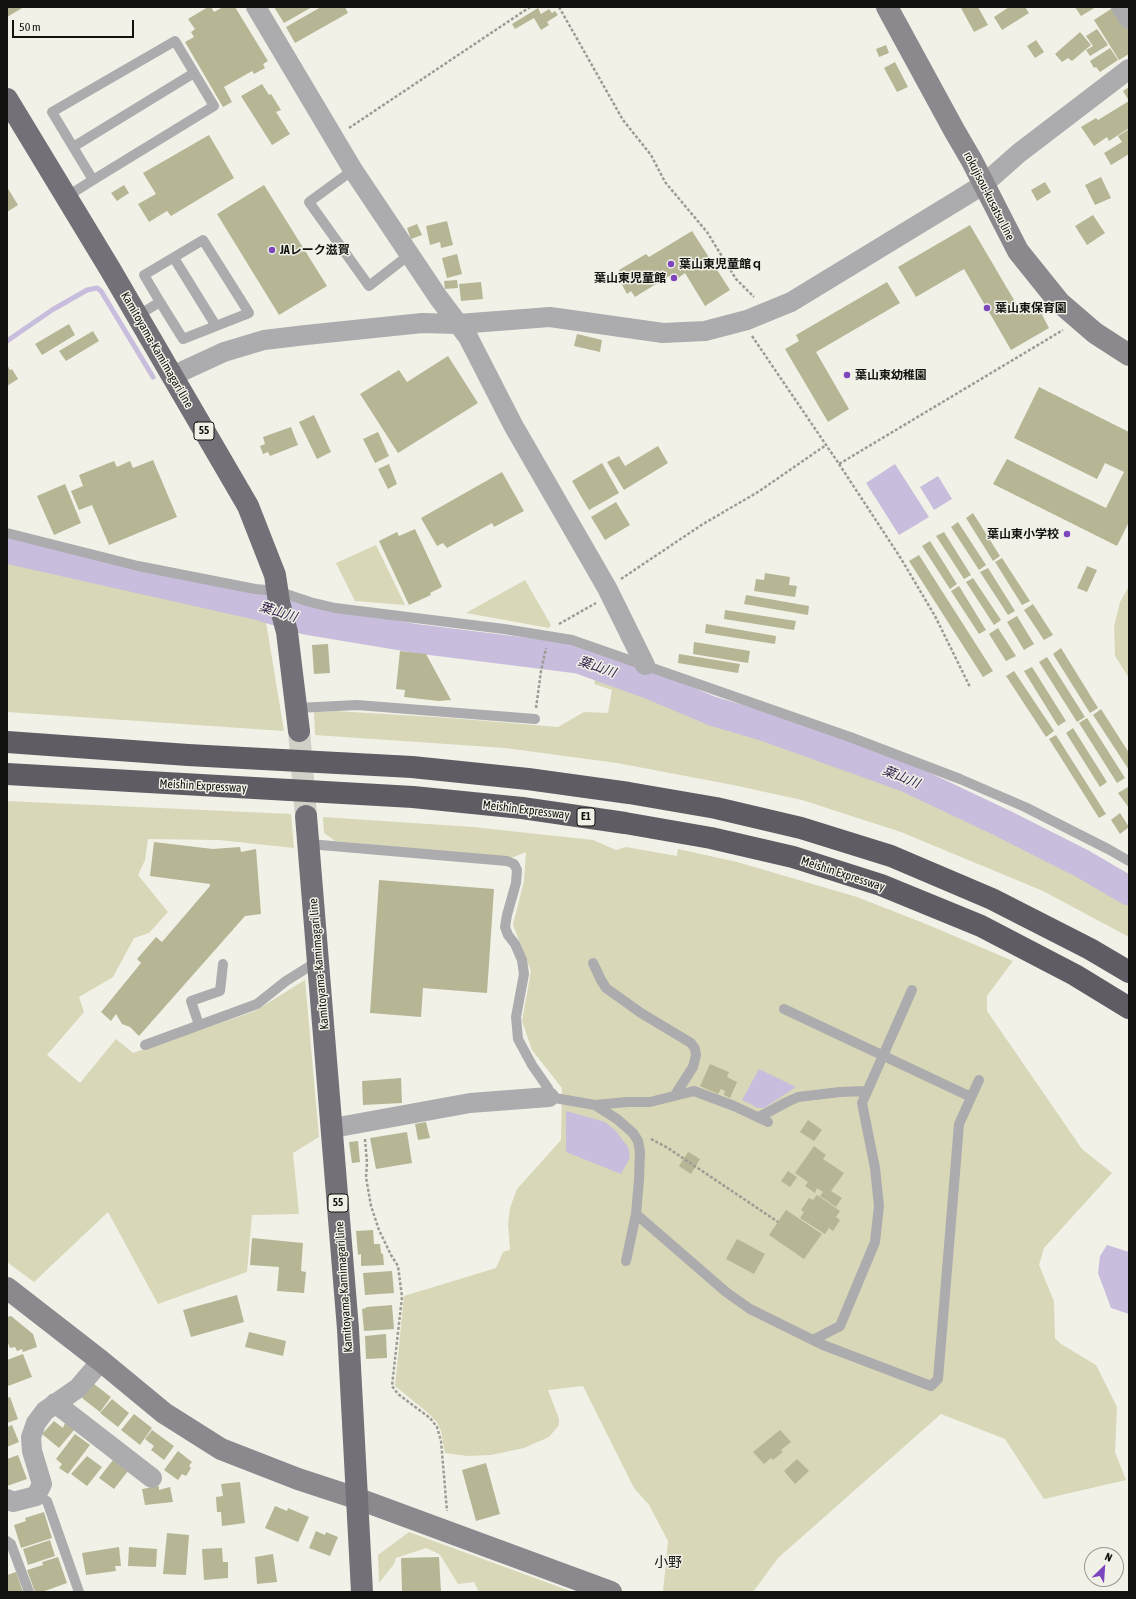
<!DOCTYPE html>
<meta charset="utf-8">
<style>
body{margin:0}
#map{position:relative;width:1136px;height:1599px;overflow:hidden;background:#f1f1e8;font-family:"Asap Condensed",sans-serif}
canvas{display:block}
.frame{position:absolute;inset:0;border:8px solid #12120f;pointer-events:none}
.north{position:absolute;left:1084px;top:1547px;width:40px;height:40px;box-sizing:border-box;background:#f1f1e8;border:1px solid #989891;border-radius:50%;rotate:25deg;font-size:11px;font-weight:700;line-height:16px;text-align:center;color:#12120f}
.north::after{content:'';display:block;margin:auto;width:14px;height:18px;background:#7d46bd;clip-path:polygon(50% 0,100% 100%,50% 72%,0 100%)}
.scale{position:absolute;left:12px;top:20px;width:122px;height:18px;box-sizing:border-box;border:2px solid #12120f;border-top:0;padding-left:5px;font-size:12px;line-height:14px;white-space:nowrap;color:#12120f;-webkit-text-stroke:3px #f1f1e8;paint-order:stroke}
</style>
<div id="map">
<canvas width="1136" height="1599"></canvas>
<div class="frame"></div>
<div class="north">N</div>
<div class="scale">50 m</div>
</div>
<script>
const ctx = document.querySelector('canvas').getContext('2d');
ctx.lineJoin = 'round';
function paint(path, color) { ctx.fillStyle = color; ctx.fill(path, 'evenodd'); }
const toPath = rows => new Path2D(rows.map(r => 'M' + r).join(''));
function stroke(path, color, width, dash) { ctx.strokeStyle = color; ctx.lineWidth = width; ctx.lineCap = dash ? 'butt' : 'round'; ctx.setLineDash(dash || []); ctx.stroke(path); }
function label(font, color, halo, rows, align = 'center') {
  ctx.font = font + ' "Asap Condensed","Noto Sans JP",sans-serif'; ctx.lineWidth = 3; ctx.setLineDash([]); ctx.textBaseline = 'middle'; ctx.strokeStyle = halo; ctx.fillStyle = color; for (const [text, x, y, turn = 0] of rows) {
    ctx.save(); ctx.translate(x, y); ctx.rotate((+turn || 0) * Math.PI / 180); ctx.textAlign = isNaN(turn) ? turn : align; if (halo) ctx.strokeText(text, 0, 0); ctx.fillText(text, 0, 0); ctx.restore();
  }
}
paint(toPath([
 [376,545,405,605,355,601,336,563],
 [7,560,265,616,284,731,7,712],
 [525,580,551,625,549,628,466,613],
 [1129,586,1129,678,1115,656,1114,627,1120,602],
 [597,671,659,695,702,715,767,733,895,782,937,799,1047,853,1129,899,1129,937,1043,891,901,832,802,800,733,785,617,763,505,748,315,735,314,712,335,711,450,718,558,727,584,712,608,713,612,690,594,684],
 [7,801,291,814,294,848,219,840,148,839,145,860,138,875,168,912,149,933,134,938,113,977,79,997,84,1012,47,1055,80,1083,116,1039,133,1053,255,1011,305,980,319,1137,293,1153,299,1214,252,1215,247,1272,158,1304,108,1212,34,1282,7,1262],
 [323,817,473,827,593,840,616,850,626,847,677,856,678,849,737,862,857,897,926,924,1013,961,987,996,987,1011,1082,1149,1112,1173,1044,1248,1039,1265,1054,1301,1055,1338,1061,1344,1096,1365,1117,1407,1115,1452,1126,1480,1044,1499,1005,1439,941,1414,778,1558,753,1592,663,1592,668,1541,649,1505,634,1488,583,1386,548,1390,559,1419,559,1425,549,1437,524,1448,491,1455,467,1456,445,1453,441,1431,437,1422,427,1412,395,1386,404,1296,496,1268,503,1252,510,1250,508,1224,510,1208,517,1189,561,1140,562,1088,532,1050,522,1021,531,971,513,925,524,881,526,852,511,858,335,841,324,833],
 [409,1532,573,1592,479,1592,474,1582,458,1584,442,1558,439,1554,426,1548,396,1558,394,1564,379,1583,378,1555]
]), '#d8d7b7');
paint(toPath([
 [895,464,929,517,899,535,866,483],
 [938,476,952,499,934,510,920,487],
 [759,1069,796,1087,764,1108,758,1108,742,1100],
 [566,1111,605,1122,615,1130,628,1147,630,1158,621,1174,566,1152],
 [1107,1245,1129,1252,1129,1314,1111,1308,1098,1273,1100,1256]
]), '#c8bddc');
stroke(toPath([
 [7,341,52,310,87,290,97,288,101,291,153,377]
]), '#c8bddc', 5);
stroke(toPath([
 [7,549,256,605,305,620,419,639,579,659,648,684,712,711,766,727,905,777,1002,823,1083,864,1129,891]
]), '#c8bddc', 29);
paint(toPath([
 [7,7,24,7,7,17],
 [208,7,211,7,214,12,223,7,235,7,268,61,263,64,265,68,254,74,252,71,224,87,232,102,223,107,185,42,194,37,191,32,195,29,188,19],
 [274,7,312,7,284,23],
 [321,7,345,7,348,13,295,43,286,27],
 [978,7,988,25,974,32,961,8],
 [1009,7,1025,7,1029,13,1002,30,994,17],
 [1075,7,1096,7,1081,16],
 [1114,7,1129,31,1128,34,1129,36,1129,54,1119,60,1094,20],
 [538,8,541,14,549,9,552,13,555,11,558,15,547,22,549,25,541,30,534,18,515,29,512,24],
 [1097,29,1108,45,1090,56,1086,50,1093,46,1086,36],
 [1080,32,1091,45,1072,61,1068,58,1062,62,1055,54],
 [1036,40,1044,52,1035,58,1027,46],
 [886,45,889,53,879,57,876,49],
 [1110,48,1118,60,1100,72,1096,67,1094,68,1090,61],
 [895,62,908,87,897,92,884,68],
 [262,84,269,95,271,94,281,110,276,112,290,134,272,145,241,96],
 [1129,87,1129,128,1109,141,1107,137,1094,146,1081,127,1096,118,1098,120,1129,101,1123,91],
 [1129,129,1129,154,1111,165,1104,153,1122,142,1118,136],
 [209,135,234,178,171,216,167,211,149,222,138,204,156,194,143,173],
 [1101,177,1111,198,1095,205,1085,185],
 [1045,182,1051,192,1037,201,1031,190],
 [124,185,129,193,117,201,111,193],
 [264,185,327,286,279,315,217,214],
 [7,187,18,205,7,212],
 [1093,215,1105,233,1087,245,1075,226],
 [447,221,453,245,441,248,440,242,430,245,426,226],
 [417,224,422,235,411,239,407,228],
 [970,225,1021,312,1036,303,1049,328,1011,350,964,269,916,297,898,267],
 [692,231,730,290,705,306,685,273,673,282,669,276,635,297,631,291,627,294,619,279,623,277,619,270,646,254,649,257],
 [457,254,462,274,447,278,442,258],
 [457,280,458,288,445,289,444,281],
 [481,282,483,299,461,301,459,284],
 [887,282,900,303,816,352,849,409,828,422,785,349,799,341,796,335],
 [69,324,75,335,42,355,35,344],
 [93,331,99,341,66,361,59,351],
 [577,334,602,340,600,352,574,346],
 [448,356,478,403,398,453,360,394,399,370,407,382],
 [7,365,10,370,12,369,18,379,7,386],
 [1039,387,1129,432,1129,522,1117,546,993,484,1007,459,1106,508,1124,472,1105,463,1097,479,1014,438],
 [314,415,331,452,317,459,299,422],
 [291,427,298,445,270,456,268,452,263,454,260,446,265,444,263,437],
 [378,432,389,456,375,463,363,439],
 [658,446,668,463,624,490,607,462,619,456,625,466],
 [153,460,177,517,109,545,92,505,79,510,71,491,83,486,79,475,114,461,117,467,130,461,133,468],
 [602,463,619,493,589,510,572,481],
 [389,464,397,484,388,489,378,469],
 [502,472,524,511,494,527,492,523,447,548,443,543,437,546,421,518],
 [65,484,81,523,54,535,37,496],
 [616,502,630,525,605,540,591,517],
 [973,513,1000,556,993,561,966,518],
 [958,522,986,565,979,570,951,527],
 [415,529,442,587,430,593,431,595,409,605,379,541,397,532,399,536],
 [944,532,971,575,964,579,936,536],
 [930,541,957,584,950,589,922,546],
 [919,555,993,671,983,677,909,561],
 [1002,558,1030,601,1022,605,995,562],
 [1087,566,1097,570,1087,592,1077,588],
 [988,568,1015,611,1008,615,980,572],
 [765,573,790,577,789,585,797,586,795,597,754,591,756,579,764,580],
 [973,578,1001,620,994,625,966,582],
 [959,586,986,630,979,634,951,591],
 [746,595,809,606,808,615,744,604],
 [1033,604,1053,635,1044,640,1024,610],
 [725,610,796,621,794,630,724,619],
 [1017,616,1034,644,1024,650,1007,622],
 [706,624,776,636,775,644,705,633],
 [998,628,1016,656,1006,661,989,634],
 [694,642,750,651,748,663,693,654],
 [328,644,330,673,314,674,312,645],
 [1061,648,1098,708,1090,713,1053,654],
 [400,651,426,654,451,700,439,701,404,697,405,690,396,689],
 [679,654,740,664,738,673,678,663],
 [1047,657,1085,717,1077,722,1039,662],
 [1032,667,1066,721,1058,726,1024,671],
 [1014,671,1054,731,1046,737,1006,676],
 [1101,709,1129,753,1129,770,1093,715],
 [1087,718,1125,778,1117,783,1079,723],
 [1073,728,1107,782,1100,787,1066,733],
 [1056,735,1106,814,1099,818,1049,739],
 [1128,787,1129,788,1129,808,1118,793],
 [1120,813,1129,827,1120,834,1111,820],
 [154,842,213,849,240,847,241,852,256,849,261,914,245,916,139,1036,130,1027,122,1024,116,1014,111,1021,101,1012,141,963,137,959,156,937,162,942,210,886,210,884,150,876],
 [379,880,494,889,487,993,423,988,421,1017,370,1013],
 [710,1064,729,1072,727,1077,737,1082,730,1098,724,1095,725,1091,721,1089,718,1094,700,1086],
 [401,1078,402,1103,363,1105,362,1081],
 [808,1120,822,1130,814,1141,800,1132],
 [426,1122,430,1138,418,1140,415,1124],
 [407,1132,412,1163,376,1169,370,1138],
 [358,1141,360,1162,352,1163,349,1142],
 [814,1146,826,1155,823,1159,844,1173,831,1191,842,1198,836,1207,820,1196,823,1192,817,1188,815,1193,805,1186,808,1182,795,1173],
 [688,1152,700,1159,691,1174,679,1166],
 [788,1171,797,1177,790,1187,781,1181],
 [817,1195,840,1211,836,1217,840,1220,833,1231,829,1228,825,1234,800,1218,804,1212,801,1210,809,1198,813,1200],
 [786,1210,822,1234,804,1259,769,1235],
 [373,1230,374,1244,380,1244,381,1253,383,1254,384,1265,361,1266,361,1254,358,1255,356,1231],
 [252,1238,303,1243,301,1271,306,1272,304,1293,277,1291,279,1267,250,1265],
 [737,1239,765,1254,754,1274,726,1259],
 [392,1271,394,1293,365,1295,363,1273],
 [237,1295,244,1322,191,1337,183,1310],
 [392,1305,394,1329,364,1331,362,1309,366,1308,366,1307],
 [11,1316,33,1334,37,1347,23,1352,22,1349,17,1351,15,1347,10,1348,7,1341,7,1317],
 [249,1332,286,1341,283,1356,245,1347],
 [386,1334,387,1358,366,1359,365,1336],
 [23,1354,32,1377,8,1386,7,1360],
 [94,1384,111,1397,100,1412,82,1398],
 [10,1397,18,1419,7,1423,7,1398],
 [112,1399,129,1413,118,1427,100,1413],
 [134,1414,152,1428,140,1445,121,1430],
 [54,1421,63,1428,65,1423,74,1430,59,1448,42,1434],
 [12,1425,19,1442,7,1447,7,1427],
 [152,1430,174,1446,164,1460,151,1450,154,1446,145,1439],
 [780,1430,791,1442,781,1450,783,1452,773,1460,771,1458,764,1464,753,1452],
 [75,1434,90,1445,68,1474,59,1468,62,1464,56,1459],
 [178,1451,192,1462,189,1466,191,1468,186,1476,182,1474,178,1480,164,1470],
 [18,1455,27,1479,7,1486,7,1459],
 [87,1456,102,1467,87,1486,71,1474],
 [797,1459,809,1471,795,1484,784,1471],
 [113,1460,128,1471,114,1489,99,1478],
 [486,1463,500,1514,476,1521,462,1470],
 [240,1482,245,1523,222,1526,221,1512,217,1512,216,1497,223,1496,221,1484],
 [159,1486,159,1490,170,1487,173,1502,145,1505,142,1489],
 [275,1506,287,1511,288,1508,309,1517,298,1542,265,1528],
 [44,1512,52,1538,21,1548,14,1525,26,1521,25,1518],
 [316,1531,325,1535,326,1532,338,1537,330,1556,309,1548],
 [167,1533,189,1535,186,1575,163,1574],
 [50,1540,55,1556,28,1565,23,1549],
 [119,1547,121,1566,115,1566,116,1571,86,1575,82,1553],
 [129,1547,157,1549,156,1567,128,1566],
 [222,1548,223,1562,228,1562,228,1578,204,1580,202,1549],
 [273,1554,277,1582,257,1584,255,1557],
 [58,1557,67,1583,42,1592,35,1592,27,1570,43,1565,42,1562],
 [439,1557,441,1592,402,1592,401,1558],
 [16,1572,23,1592,7,1592,7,1575]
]), '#b6b695');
stroke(toPath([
 [299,731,306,816]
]), '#d0d0c7', 22, [22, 11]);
stroke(toPath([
 [559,7,623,120,651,155,665,182,707,232,736,279,754,297],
 [349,128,530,7],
 [752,336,839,464,1063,330],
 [839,464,900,557,935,616,970,687],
 [621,579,703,524,758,492,826,445],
 [559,624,596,603],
 [536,708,541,671,546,648],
 [365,1139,367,1163,366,1177,371,1206,379,1230,391,1255,398,1266,402,1297,392,1386,398,1394,430,1418,437,1427,441,1441,447,1511],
 [651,1139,668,1148,778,1222]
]), '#9c9c95', 2.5, [3, 2]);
stroke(toPath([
 [73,147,194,73],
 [353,170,309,202,369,286,409,255],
 [66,197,93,180,214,106,175,41,52,112,93,180],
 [174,258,216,326],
 [137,316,160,302,144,275,203,240,249,313,183,339,160,302],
 [7,533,138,566,255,589,277,591,310,602,335,608,504,629,572,640,850,737,960,779,1025,807,1108,849,1129,861],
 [297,708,357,705,535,719],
 [309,844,507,861,514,864,517,870,516,883,507,915,505,927,508,935,515,944,522,960,524,974,516,1017,518,1039,532,1065,548,1088,549,1097,595,1105,617,1119,633,1133,638,1141,640,1152,639,1180,636,1214,626,1261],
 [593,963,601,980,606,988,641,1013,691,1043,695,1049,696,1055,693,1067,675,1095],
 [784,1009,971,1097],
 [199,1025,191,1001,220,991,223,964],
 [145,1045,257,1004,286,981,318,961],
 [595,1105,627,1102,650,1102,694,1091,734,1106,768,1122],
 [759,1117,787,1102,798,1097,840,1092,867,1091],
 [636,1214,726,1292,750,1309,823,1345,931,1386,938,1379,959,1124,979,1080],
 [813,1340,840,1326,875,1242,879,1206,875,1168,862,1103,912,990],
 [36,1496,47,1501,79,1592],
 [7,1541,11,1544,29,1592]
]), '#acabae', 10);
stroke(toPath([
 [256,7,353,170,438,297,468,337,513,425,607,588,645,665],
 [1121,7,1129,19],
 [172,376,224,352,264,340,306,335,422,323,458,324,550,317,663,333,705,331,747,320,791,302,960,199,984,184,1019,153,1129,69],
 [333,1128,470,1103,549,1097],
 [55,1403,152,1478],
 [7,1499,13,1502,36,1496,42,1484,32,1451,31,1437,36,1423,45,1411,78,1388,101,1361]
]), '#acabae', 20);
stroke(toPath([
 [887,7,954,130,972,161,1018,251,1059,302,1095,333,1129,355],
 [7,1288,101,1361,164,1413,221,1449,298,1479,356,1498,611,1592]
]), '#8b898e', 22);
stroke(toPath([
 [7,99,110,269,248,506,275,575,279,602,287,632,299,731],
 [306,816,348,1329,362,1592]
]), '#737177', 22);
stroke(toPath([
 [7,742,188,755,412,767,528,779,629,793,716,808,801,828,891,856,992,899,1090,949,1129,972],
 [7,774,413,797,522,808,625,823,711,838,793,857,881,885,981,926,1075,975,1129,1008]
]), '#5f5c64', 22);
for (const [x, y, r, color] of [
 [272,250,4,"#7d46bd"],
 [671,264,4,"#7d46bd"],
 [674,278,4,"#7d46bd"],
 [987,308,4,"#7d46bd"],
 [847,375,4,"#7d46bd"],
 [1067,534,4,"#7d46bd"]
]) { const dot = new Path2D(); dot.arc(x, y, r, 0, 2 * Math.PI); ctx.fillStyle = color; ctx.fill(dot); stroke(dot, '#f1f1e8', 1.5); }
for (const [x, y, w] of [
 [204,431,20],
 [586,817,18],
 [338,1203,20]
]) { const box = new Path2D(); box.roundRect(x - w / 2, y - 9, w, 18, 3); ctx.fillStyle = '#f1f1e8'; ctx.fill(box); stroke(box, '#12120f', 1); }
label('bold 11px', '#12120f', null, [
 ["55",204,431],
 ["E1",586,817],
 ["55",338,1203]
]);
label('12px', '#12120f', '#f1f1e8', [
 ["rokujisou-kusatsu line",989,196,63],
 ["Kamitoyama-Kamimagari line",157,350,60],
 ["Meishin Expressway",203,786,3],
 ["Meishin Expressway",526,810,7],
 ["Meishin Expressway",843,874,18],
 ["Kamitoyama-Kamimagari line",319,964,-95],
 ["Kamitoyama-Kamimagari line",344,1287,-94]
]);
label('bold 12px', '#12120f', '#f1f1e8', [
 ["JAレーク滋賀",280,250],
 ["葉山東児童館ｑ",679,264],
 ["葉山東児童館",666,278,"right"],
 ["葉山東保育園",995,308],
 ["葉山東幼稚園",855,375],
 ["葉山東小学校",1059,534,"right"]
], 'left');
label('italic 13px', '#32204a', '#f1f1e8', [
 ["葉山川",278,612,17],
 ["葉山川",597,667,19],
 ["葉山川",901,777,22]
]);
label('14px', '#12120f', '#f1f1e8', [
 ["小野",668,1563]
]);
</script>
